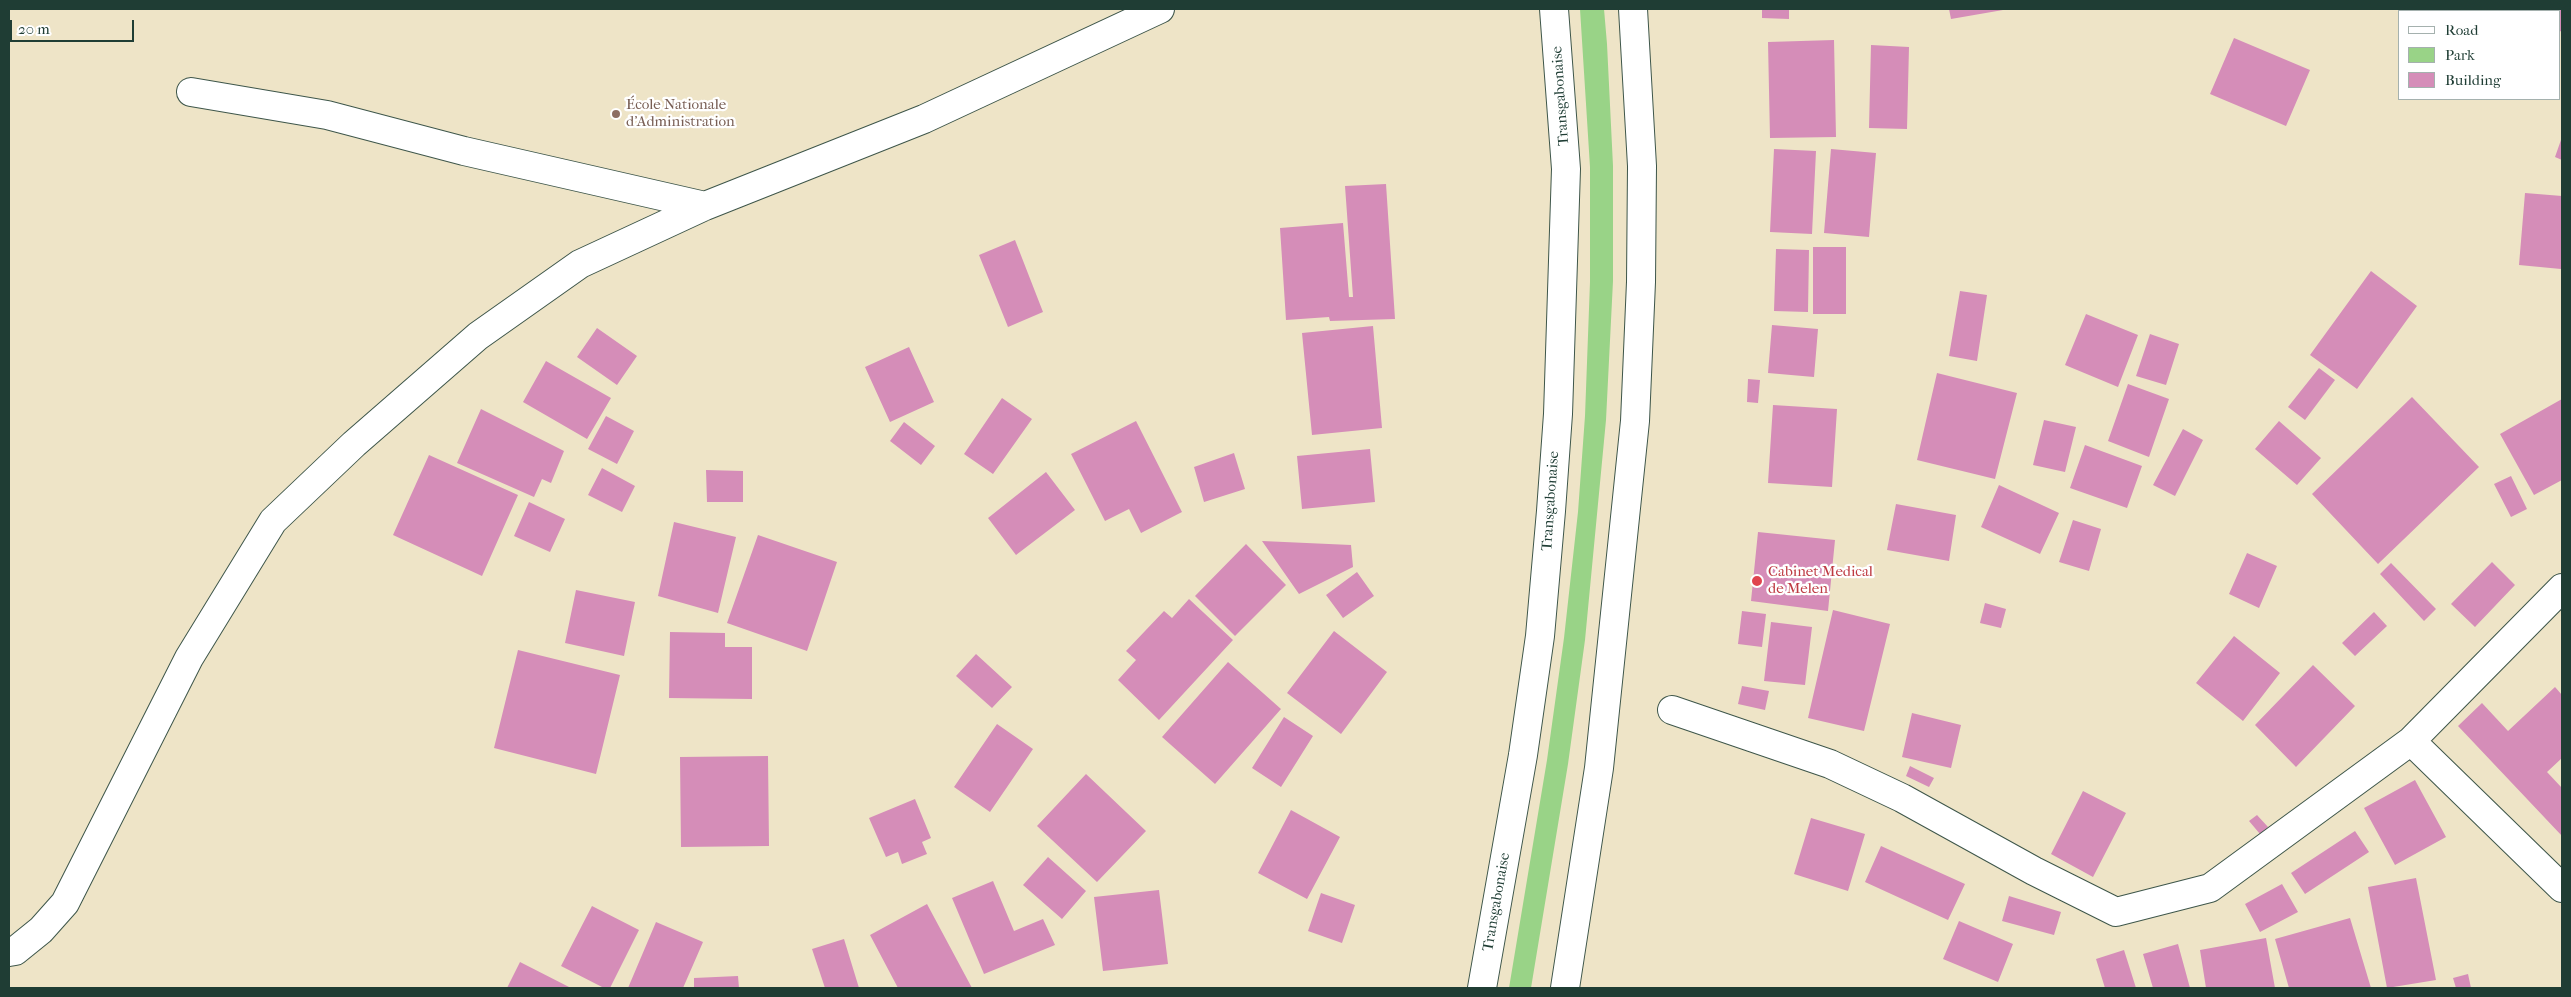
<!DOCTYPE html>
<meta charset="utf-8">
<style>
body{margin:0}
#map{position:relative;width:2571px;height:997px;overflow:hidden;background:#eee4c7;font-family:"IM FELL French Canon",serif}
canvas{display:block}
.frame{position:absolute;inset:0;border:10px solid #1f3d34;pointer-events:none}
.legend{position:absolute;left:2398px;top:10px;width:162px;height:90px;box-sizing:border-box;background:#fff;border:1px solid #a5b1ae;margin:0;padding:6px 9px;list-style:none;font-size:15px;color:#1f3d34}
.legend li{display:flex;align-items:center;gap:10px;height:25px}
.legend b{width:25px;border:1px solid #a5b1ae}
.scale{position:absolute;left:10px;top:20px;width:124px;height:22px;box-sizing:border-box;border:2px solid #1f3d34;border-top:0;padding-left:6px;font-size:15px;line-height:18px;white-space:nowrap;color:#1f3d34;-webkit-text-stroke:4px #fff;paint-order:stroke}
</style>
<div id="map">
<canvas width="2571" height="997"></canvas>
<div class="frame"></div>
<ul class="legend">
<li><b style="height:6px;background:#fff"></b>Road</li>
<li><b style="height:14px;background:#99d387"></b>Park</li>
<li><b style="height:14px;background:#d58db8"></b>Building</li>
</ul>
<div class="scale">20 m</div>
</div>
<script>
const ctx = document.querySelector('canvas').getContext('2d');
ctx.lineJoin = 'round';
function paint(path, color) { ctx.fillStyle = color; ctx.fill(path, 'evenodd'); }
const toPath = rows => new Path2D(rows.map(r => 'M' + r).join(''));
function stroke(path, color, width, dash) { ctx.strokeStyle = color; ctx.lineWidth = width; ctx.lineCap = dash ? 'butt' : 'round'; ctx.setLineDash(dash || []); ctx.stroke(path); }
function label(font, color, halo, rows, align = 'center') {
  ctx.font = font + ' "IM FELL French Canon",serif'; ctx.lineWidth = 4.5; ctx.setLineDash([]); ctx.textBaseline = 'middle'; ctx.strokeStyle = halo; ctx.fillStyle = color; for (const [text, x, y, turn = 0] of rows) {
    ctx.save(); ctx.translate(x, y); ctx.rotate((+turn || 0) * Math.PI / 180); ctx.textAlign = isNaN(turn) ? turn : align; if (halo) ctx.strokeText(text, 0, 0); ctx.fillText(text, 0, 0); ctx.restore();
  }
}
paint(toPath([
 [1580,9,1604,9,1607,44,1613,166,1613,281,1606,420,1585,640,1568,764,1531,988,1509,988,1547,760,1564,638,1578,512,1585,416,1590,282,1590,167]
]), '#99d387');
paint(toPath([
 [1762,9,1789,9,1789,19,1762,18],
 [1949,9,2002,9,2003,10,1951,19],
 [2524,9,2562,9,2562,32,2560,31,2560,11,2524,11],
 [2234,38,2310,70,2286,126,2210,94],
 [1834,40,1836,137,1770,138,1768,42],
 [1871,45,1909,47,1907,129,1869,128],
 [2562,137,2562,160,2555,157],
 [1774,149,1816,151,1812,234,1770,232],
 [1831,149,1876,153,1869,237,1824,233],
 [1386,184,1395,319,1330,321,1329,317,1286,320,1280,228,1343,223,1349,297,1353,297,1345,186],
 [2525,193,2562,196,2561,269,2519,265],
 [1015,240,1043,312,1008,327,979,255],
 [1813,247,1846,247,1846,314,1813,314],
 [1776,249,1809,250,1808,312,1774,311],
 [2371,271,2417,306,2357,389,2310,355],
 [1960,291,1987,295,1977,361,1949,356],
 [2086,314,2138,335,2118,387,2065,365],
 [1772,325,1818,329,1814,377,1768,373],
 [1373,326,1382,428,1312,435,1302,333],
 [597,328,637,356,617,385,577,357],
 [2150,334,2179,344,2166,385,2136,376],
 [909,347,934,402,890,422,865,367],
 [546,361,611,398,587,439,523,402],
 [2319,368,2335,380,2305,420,2288,407],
 [1937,373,2017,393,1995,479,1917,460],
 [1748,379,1760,380,1758,403,1747,402],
 [2128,384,2169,399,2149,457,2108,441],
 [2412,397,2479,467,2378,564,2312,494],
 [1002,398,1032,419,993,474,964,454],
 [2562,399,2562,480,2534,495,2500,434],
 [1773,405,1837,409,1832,487,1768,483],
 [481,409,564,451,551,483,542,479,534,497,457,463],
 [606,416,634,431,617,464,588,449],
 [2044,420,2076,427,2065,472,2033,465],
 [1136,421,1182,512,1141,533,1129,509,1105,521,1071,454],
 [2279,421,2321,458,2297,485,2255,449],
 [904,422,935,446,921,465,890,441],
 [2183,429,2203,440,2175,496,2153,485],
 [2085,445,2142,466,2127,508,2070,488],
 [1370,449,1375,502,1302,509,1297,456],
 [1234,453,1245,489,1204,502,1194,467],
 [429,455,518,495,482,576,393,535],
 [602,468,635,486,622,512,588,495],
 [706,470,743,471,743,502,707,502],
 [1046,472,1075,510,1016,555,988,518],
 [2511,476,2527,509,2511,517,2494,484],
 [1999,485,2059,513,2040,554,1981,527],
 [529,502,565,519,550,552,514,536],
 [1896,504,1956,515,1949,561,1887,550],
 [2073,520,2101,529,2089,571,2059,562],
 [674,522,736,537,718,613,658,596],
 [1758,532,1835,540,1828,611,1751,601],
 [758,535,837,562,807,651,727,623],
 [1262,541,1351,545,1353,567,1299,594],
 [1246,544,1286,585,1235,636,1195,596],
 [2247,553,2277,566,2259,608,2229,594],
 [2492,562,2515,585,2475,627,2451,604],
 [2391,563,2436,609,2424,621,2380,574],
 [1357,572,1374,596,1343,618,1326,595],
 [576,590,635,602,624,656,565,643],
 [1189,599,1233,640,1159,720,1118,680,1136,660,1126,651,1164,611,1172,618],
 [1985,603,2006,609,2001,628,1980,623],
 [1833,610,1890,624,1864,731,1808,718],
 [1742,611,1766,614,1762,647,1738,644],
 [2374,612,2387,626,2355,656,2342,643],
 [1771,622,1812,627,1805,685,1764,681],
 [1334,631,1387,672,1341,734,1287,693],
 [670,632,725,633,725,647,752,647,752,699,669,698],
 [2234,636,2280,673,2243,721,2196,683],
 [518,650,620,675,596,774,494,748],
 [976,654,1012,687,992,708,956,676],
 [1228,662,1281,709,1215,784,1162,737],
 [2313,665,2355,706,2296,767,2255,725],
 [1742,686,1769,691,1765,710,1738,704],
 [2555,687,2562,695,2562,758,2547,772,2562,788,2562,836,2458,726,2482,703,2508,731],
 [1912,713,1961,725,1951,768,1902,757],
 [1284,717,1313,736,1281,787,1252,768],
 [997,724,1033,749,990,812,954,787],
 [768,756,769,846,681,847,680,757],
 [1910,766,1934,778,1929,787,1906,776],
 [1086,774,1146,831,1097,882,1037,826],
 [2415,780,2446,837,2395,865,2364,808],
 [2083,791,2126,813,2093,877,2051,854],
 [915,799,931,838,922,842,927,854,902,864,898,852,886,857,869,818],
 [1291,810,1340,837,1307,899,1258,873],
 [2257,815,2268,827,2260,834,2249,821],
 [1811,818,1865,834,1848,891,1794,874],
 [2355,831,2369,852,2305,894,2291,873],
 [1881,846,1965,884,1948,920,1865,882],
 [1048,857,1086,891,1062,919,1023,885],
 [2416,878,2436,980,2387,988,2368,887],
 [993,881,1014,931,1043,919,1055,945,984,974,952,898],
 [2282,884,2298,912,2260,932,2245,904],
 [1159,890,1168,964,1103,971,1094,897],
 [1321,893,1355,905,1342,943,1308,931],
 [2009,896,2061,912,2054,935,2002,921],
 [927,904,972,988,898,988,870,935],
 [592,906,639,930,610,988,604,988,561,966],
 [2350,918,2371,988,2289,988,2275,939],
 [1959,921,2013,944,1998,982,1943,959],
 [656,922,703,942,683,988,628,988],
 [2266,938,2275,988,2206,988,2200,950],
 [844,939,859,988,825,988,812,949],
 [2178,944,2190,988,2153,988,2143,954],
 [2124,950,2136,988,2105,988,2096,959],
 [520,962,571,988,507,988],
 [2468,974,2471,988,2456,988,2453,978],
 [738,976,739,988,694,988,694,978]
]), '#d58db8');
const minor = toPath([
 [191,92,327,115,464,151,705,206],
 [1672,710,1830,764,1902,798,2034,871,2116,912,2210,888,2411,741,2562,588],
 [2411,741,2562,888],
 [9,952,15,951,41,930,65,903,189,658,273,521,354,444,478,336,580,264,705,206,924,119,1160,9]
]);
const trunk = toPath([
 [1482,988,1523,755,1540,636,1551,511,1558,414,1566,169,1554,9],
 [1565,988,1599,768,1635,421,1641,282,1642,166,1633,9]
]);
stroke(minor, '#3e564a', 30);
stroke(trunk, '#3e564a', 30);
stroke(minor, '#fff', 28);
stroke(trunk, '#fff', 28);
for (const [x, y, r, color] of [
 [616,114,5,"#8d6e63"],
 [1757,581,6,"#e0444e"]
]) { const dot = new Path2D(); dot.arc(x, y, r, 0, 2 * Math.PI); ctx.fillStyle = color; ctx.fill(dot); stroke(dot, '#fff', 2); }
label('15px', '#1f3d34', '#fff', [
 ["Transgabonaise",1561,96,-94],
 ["Transgabonaise",1551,501,-86],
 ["Transgabonaise",1497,902,-80]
]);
label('15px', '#785e54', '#fff', [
 ["École Nationale",626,105],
 ["d'Administration",626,122]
], 'left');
label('15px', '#be3a42', '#fff', [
 ["Cabinet Medical",1768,572],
 ["de Melen",1768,589]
], 'left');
</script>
